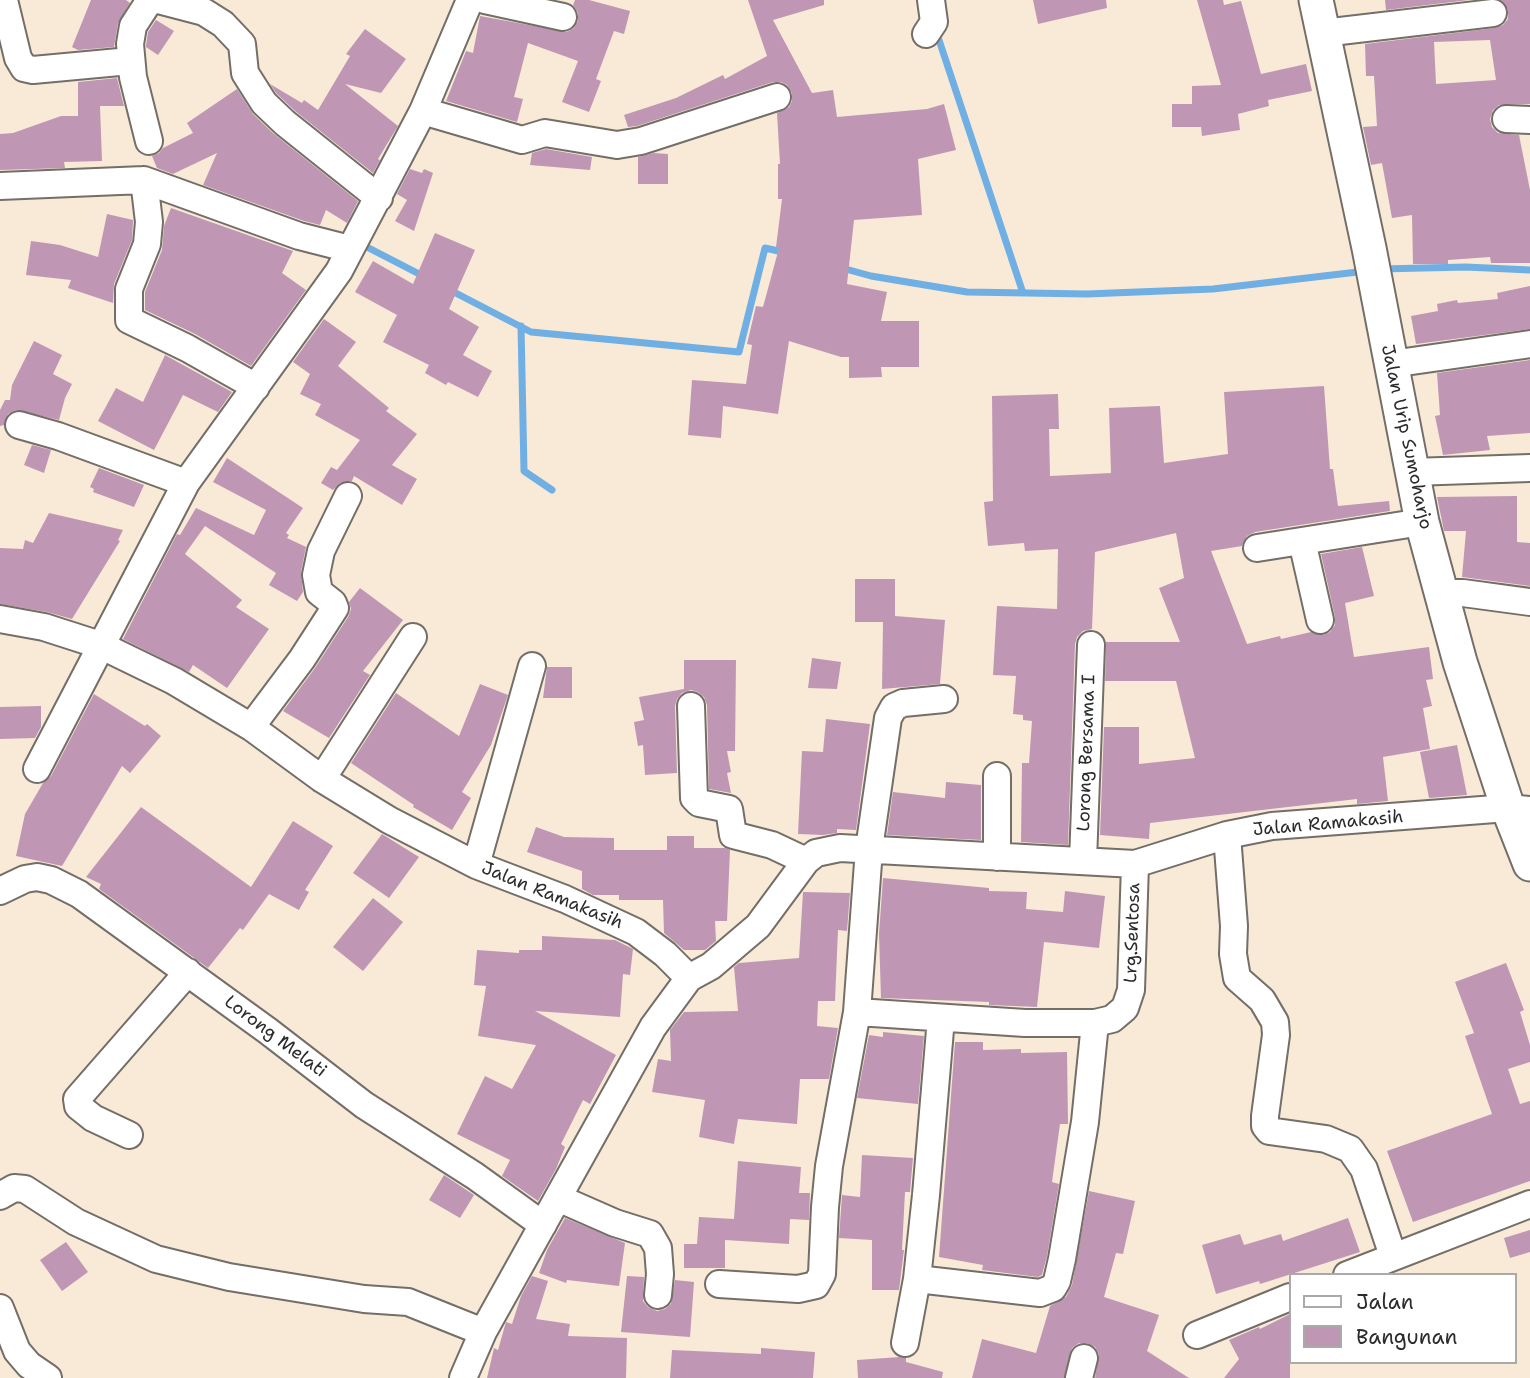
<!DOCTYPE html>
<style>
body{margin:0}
#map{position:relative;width:1530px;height:1378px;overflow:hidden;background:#f8ead7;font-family:"Shantell Sans",sans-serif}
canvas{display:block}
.legend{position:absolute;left:1289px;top:1273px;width:228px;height:91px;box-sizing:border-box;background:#fff;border:2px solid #aaa;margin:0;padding:9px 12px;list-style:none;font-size:21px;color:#2b2b2b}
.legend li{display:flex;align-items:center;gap:14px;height:35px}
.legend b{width:35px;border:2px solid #aaa}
</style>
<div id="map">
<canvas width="1530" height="1378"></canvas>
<ul class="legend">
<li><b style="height:9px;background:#fff"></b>Jalan</li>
<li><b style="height:19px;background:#bf97b5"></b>Bangunan</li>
</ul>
</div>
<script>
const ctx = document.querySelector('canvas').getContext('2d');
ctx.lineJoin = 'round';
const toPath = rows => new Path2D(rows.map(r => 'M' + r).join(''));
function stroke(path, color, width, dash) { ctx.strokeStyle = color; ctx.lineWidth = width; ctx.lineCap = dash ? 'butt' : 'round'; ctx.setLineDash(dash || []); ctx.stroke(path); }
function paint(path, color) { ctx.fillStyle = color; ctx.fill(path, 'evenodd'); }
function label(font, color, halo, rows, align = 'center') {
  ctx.font = font + ' "Shantell Sans",sans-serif'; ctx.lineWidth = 6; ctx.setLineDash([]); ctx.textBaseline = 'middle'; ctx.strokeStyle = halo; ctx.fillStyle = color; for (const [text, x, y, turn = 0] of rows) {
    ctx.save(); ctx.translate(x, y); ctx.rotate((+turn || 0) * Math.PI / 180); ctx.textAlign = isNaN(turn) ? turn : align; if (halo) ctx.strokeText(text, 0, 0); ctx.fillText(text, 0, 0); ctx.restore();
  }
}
stroke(toPath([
 [939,40,1023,293],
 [361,244,425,277],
 [842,268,871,276,967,292,1087,294,1213,289,1366,271],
 [1381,269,1466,267,1530,270],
 [448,289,531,332,739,352,765,248,787,253],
 [521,326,524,471,552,490]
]), '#70afe3', 7);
paint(toPath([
 [91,0,126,0,130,3,118,23,114,47,78,50,72,47],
 [575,0,589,0,630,11,624,34,614,31,596,79,601,81,589,112,562,102,578,61,528,43,514,97,523,99,517,122,446,101,466,51,473,53,480,16,567,32,574,28,578,21,578,13,573,5],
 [748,0,824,0,824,5,773,20,812,93,833,90,837,117,927,109,944,104,956,150,918,159,922,215,854,220,847,284,887,292,881,321,919,321,919,367,881,367,882,377,849,378,849,357,841,357,789,341,778,414,723,406,721,438,688,435,692,380,746,384,752,345,747,344,756,306,763,307,779,248,776,247,782,199,778,199,778,164,780,164,777,113,789,107,792,101,792,93,787,85,781,82,773,82,637,126,628,127,624,115,676,98,723,75,725,79,767,56],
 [1033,0,1106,0,1107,8,1038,24],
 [1197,0,1223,0,1224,5,1241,1,1261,74,1306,64,1312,91,1268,100,1269,106,1238,114,1240,130,1202,136,1201,127,1172,127,1172,104,1192,104,1192,86,1221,85],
 [1385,0,1469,0,1386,10],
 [1501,0,1530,0,1530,104,1499,105,1493,110,1490,119,1492,127,1498,133,1519,135,1530,190,1530,263,1491,263,1490,257,1448,260,1448,264,1413,264,1412,215,1392,218,1382,163,1371,165,1363,127,1377,126,1374,76,1366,76,1365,44,1495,28,1503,25,1508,19,1508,10],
 [1490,40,1496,80,1436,84,1434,42],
 [156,20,174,31,158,55,146,47,146,45,148,32],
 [365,29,406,59,381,93,345,84,398,126,378,159,380,160,373,173,295,111,276,93,270,84,302,103,304,100,318,110,350,56,346,54],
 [117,78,124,106,100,106,102,161,64,162,65,168,0,170,0,134,13,133,61,116,78,116,78,82],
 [237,89,253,114,274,134,358,201,347,223,326,210,320,225,304,221,203,185,217,153,173,174,157,168,152,156,159,153,163,148,193,133,187,123],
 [546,149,592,157,590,170,530,165,532,153],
 [654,153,668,154,668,184,638,184,638,157],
 [410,169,422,173,424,169,433,173,414,231,395,221,407,200,397,194],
 [171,208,293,251,282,273,306,290,251,366,195,334,145,310,145,292,162,250,164,226],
 [107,214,133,220,133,222,132,240,114,284,113,303,68,288,71,280,26,275,31,241,60,245,98,257],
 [435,233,475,250,449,309,479,327,463,355,492,371,478,397,448,382,446,385,425,373,429,365,383,342,397,315,355,292,373,261,413,284],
 [1530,286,1530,329,1416,344,1411,316,1438,311,1437,304,1457,300,1458,303,1498,299,1497,293],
 [324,319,356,342,338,366,389,408,386,411,417,434,392,465,417,479,402,505,354,476,352,481,340,483,333,490,321,483,331,467,337,470,360,440,315,415,321,404,300,394,310,374,293,362],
 [34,341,62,355,53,374,72,384,65,398,59,420,16,410,8,414,4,425,0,426,0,410,5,400,10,400,12,385],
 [165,355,232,392,218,412,183,395,154,450,98,421,116,388,143,402],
 [1530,360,1530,433,1487,436,1490,450,1443,455,1435,416,1440,415,1437,373],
 [1324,386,1330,469,1333,469,1338,506,1389,501,1390,511,1255,532,1247,536,1242,546,1211,551,1247,644,1280,636,1281,639,1311,632,1323,635,1330,632,1335,625,1335,617,1321,554,1362,547,1374,596,1345,603,1354,657,1429,647,1433,679,1426,680,1432,706,1423,708,1430,749,1383,757,1388,801,1357,804,1357,799,1150,823,1149,839,1100,835,1104,727,1139,727,1139,764,1195,758,1176,681,1105,681,1106,642,1180,642,1159,588,1184,578,1176,533,1095,552,1092,629,1083,631,1077,637,1075,644,1068,845,1021,842,1022,763,1029,763,1032,721,1023,720,1023,715,1013,714,1016,676,993,675,997,606,1057,609,1058,549,1025,551,1024,543,988,546,984,502,993,501,992,396,1058,394,1059,429,1049,429,1050,476,1111,473,1109,408,1160,406,1164,463,1228,454,1224,392],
 [32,445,51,450,44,473,24,465],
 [227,458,303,508,286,533,289,535,287,538,306,547,301,572,303,592,297,601,269,585,276,573,205,526,185,554,242,600,236,607,269,629,227,688,193,665,189,672,123,639,177,534,180,535,196,508,254,535,266,510,213,482],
 [99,468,144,485,134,507,93,492,94,489,90,487],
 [1517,496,1517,542,1530,543,1530,586,1462,577,1466,531,1444,531,1437,497],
 [49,513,123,530,118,540,120,541,72,619,47,612,0,604,0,548,23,549,25,540,33,543],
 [855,579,895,579,895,616,945,620,940,684,882,689,883,622,855,622],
 [360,588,403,620,363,671,370,675,329,738,283,711,315,668,348,617,351,609,349,602],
 [812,658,841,662,837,689,808,688],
 [684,660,736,660,735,751,727,751,731,772,727,773,731,793,709,789,707,705,704,697,698,692,691,690,682,693,677,699,675,706,677,773,645,775,643,745,638,746,634,722,644,720,639,697,684,689],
 [547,667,572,667,572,698,543,698],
 [480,684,508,695,491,745,462,792,471,798,452,830,413,807,414,805,351,763,396,693,459,736],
 [94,694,145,726,147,724,161,736,130,773,122,766,62,866,16,856,25,814,43,783,51,776],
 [41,706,41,727,35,738,0,739,0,707],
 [826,719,870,724,856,830,837,829,837,833,823,835,798,834,802,751,823,752],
 [1457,745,1467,795,1429,798,1420,752],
 [946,782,981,785,981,840,887,835,893,792,945,798],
 [141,807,251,887,293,821,333,846,305,890,309,892,299,910,269,894,243,930,240,928,208,968,99,889,101,884,86,877],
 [536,827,564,837,614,838,614,850,667,850,667,836,694,836,694,848,725,848,730,850,727,921,715,921,716,941,705,950,684,950,664,933,663,900,619,900,619,895,593,895,582,889,582,871,527,852],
 [382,834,419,857,389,898,353,873],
 [883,878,989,888,989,891,1027,892,1026,909,1063,912,1065,891,1105,896,1099,948,1044,942,1037,1007,989,1005,989,1002,881,998,879,934],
 [803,892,850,893,847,931,838,930,835,1001,818,1001,817,1026,838,1028,829,1079,800,1079,797,1124,738,1119,734,1144,699,1137,705,1100,652,1092,658,1059,671,1061,670,1030,684,1012,738,1011,734,967,739,963,799,958],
 [373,898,403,922,363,971,333,947],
 [542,936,615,940,633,949,630,975,623,974,620,1017,535,1011,616,1055,590,1104,583,1100,561,1144,565,1147,556,1169,538,1201,502,1176,510,1160,457,1134,485,1076,512,1089,536,1045,478,1036,486,986,474,985,477,950,519,953,519,950,542,950],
 [1506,963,1524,1010,1520,1012,1530,1045,1530,1062,1508,1069,1520,1104,1530,1101,1530,1181,1413,1222,1387,1151,1492,1114,1465,1036,1474,1033,1455,982],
 [883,1032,924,1036,918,1104,857,1098,869,1035,883,1037],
 [955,1042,983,1042,983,1050,1021,1049,1021,1053,1067,1052,1068,1124,1060,1124,1052,1182,1059,1184,1047,1256,1042,1275,1038,1277,982,1270,983,1265,939,1257],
 [862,1155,913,1158,910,1192,905,1192,902,1250,904,1250,899,1290,872,1290,872,1240,839,1238,842,1195,860,1197],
 [738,1161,801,1167,799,1193,810,1193,809,1220,790,1219,789,1244,725,1240,725,1268,684,1268,684,1244,697,1244,699,1217,734,1219],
 [444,1175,474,1195,460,1218,429,1200],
 [1089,1191,1135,1201,1123,1254,1116,1253,1104,1297,1159,1315,1147,1351,1189,1378,1095,1378,1099,1354,1095,1347,1087,1343,1079,1343,1072,1348,1064,1378,972,1378,982,1339,1036,1353,1050,1306,1066,1297,1072,1285],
 [565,1218,625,1243,619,1286,567,1280,566,1283,539,1273,547,1250],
 [1348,1218,1360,1252,1260,1284,1259,1281,1216,1294,1202,1245,1240,1234,1244,1245,1281,1234,1283,1241],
 [1530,1230,1530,1252,1510,1258,1504,1238],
 [66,1242,88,1272,62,1291,40,1260],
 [532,1276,548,1281,536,1319,570,1324,568,1336,627,1338,626,1378,487,1378,494,1348,498,1350,506,1322,512,1324,521,1296],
 [627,1276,644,1277,643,1301,648,1307,657,1311,665,1309,671,1304,675,1280,694,1282,690,1337,621,1332],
 [1290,1314,1290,1378,1224,1378,1239,1359,1229,1340,1259,1327,1260,1329],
 [761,1348,815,1352,813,1378,670,1378,672,1350,761,1354],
 [900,1357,906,1358,906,1362,943,1372,942,1378,858,1378,857,1360]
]), '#bf97b5');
const minor = toPath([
 [4,0,18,58,24,68,33,70,130,61],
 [158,0,204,12,223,24,242,44,245,73,264,103,285,123,379,198],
 [485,0,563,17],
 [1323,33,1493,13],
 [926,34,934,22,931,0],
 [423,111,522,140,545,133,617,145,641,141,777,97],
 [1506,119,1530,120],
 [149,141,133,77,130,44,133,26,150,0],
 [144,180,149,222,147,244,129,289,129,320,187,348,256,387],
 [0,186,144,180,299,236,350,249],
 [1391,364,1530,344],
 [19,425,58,436,186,483],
 [1412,472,1530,468],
 [1302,541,1320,620],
 [1257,548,1422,522],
 [1441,593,1463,593,1530,602],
 [0,619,44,627,100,645,174,681,251,727,322,779,389,820,476,865,565,899,636,932,665,954,689,978],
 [691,706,694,798,699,803,729,809,733,835,772,845,806,861],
 [251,727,302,659,335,608,333,603,319,592,316,575,321,551,348,496],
 [37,769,186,483,339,271,423,111,470,0],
 [997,776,997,857],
 [322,779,413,637],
 [1227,835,1234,926,1233,954,1237,978,1262,1000,1275,1022,1276,1035,1265,1116,1265,1126,1269,1131,1326,1139,1350,1149,1364,1169,1393,1256],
 [1083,861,1091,645],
 [476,865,532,666],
 [0,891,25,879,37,877,51,880,79,894,268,1031,364,1105,475,1176,543,1225],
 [857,1012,1025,1023,1095,1023,1112,1019,1125,1008,1131,990,1135,864],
 [129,1135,93,1118,78,1106,77,1099,188,972],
 [0,1196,14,1188,25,1189,76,1222,156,1259,229,1277,364,1299,408,1302,483,1332],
 [558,1198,615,1223,650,1234,658,1248,660,1274,658,1295],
 [1347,1275,1530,1204],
 [917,1279,1040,1293,1053,1288,1057,1281,1062,1259,1085,1122,1095,1023],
 [719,1284,798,1289,816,1285,822,1274,825,1207,829,1166,857,1012,869,849,888,718,894,707,903,703,944,699],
 [0,1308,17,1351,29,1365,48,1378],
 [1197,1335,1290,1297],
 [905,1343,917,1279,926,1195,941,1018],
 [463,1378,483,1332,653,1027,689,978,711,966,758,926,806,861,816,853,840,848,1135,864,1227,835,1272,826,1508,808,1530,810],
 [1079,1378,1084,1358]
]);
const tertiary = toPath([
 [1316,0,1369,248,1422,522,1460,662,1508,808,1530,864]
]);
stroke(minor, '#736e67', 30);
stroke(tertiary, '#736e67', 37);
stroke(minor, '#fff', 26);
stroke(tertiary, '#fff', 33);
label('18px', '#2b2b2b', '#fff', [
 ["Jalan Urip Sumoharjo",1406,437,78],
 ["Lorong Bersama I",1087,753,-88],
 ["Jalan Ramakasih",1328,824,-5],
 ["Jalan Ramakasih",552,896,22],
 ["Lrg.Sentosa",1133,933,-88],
 ["Lorong Melati",275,1037,37]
]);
</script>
